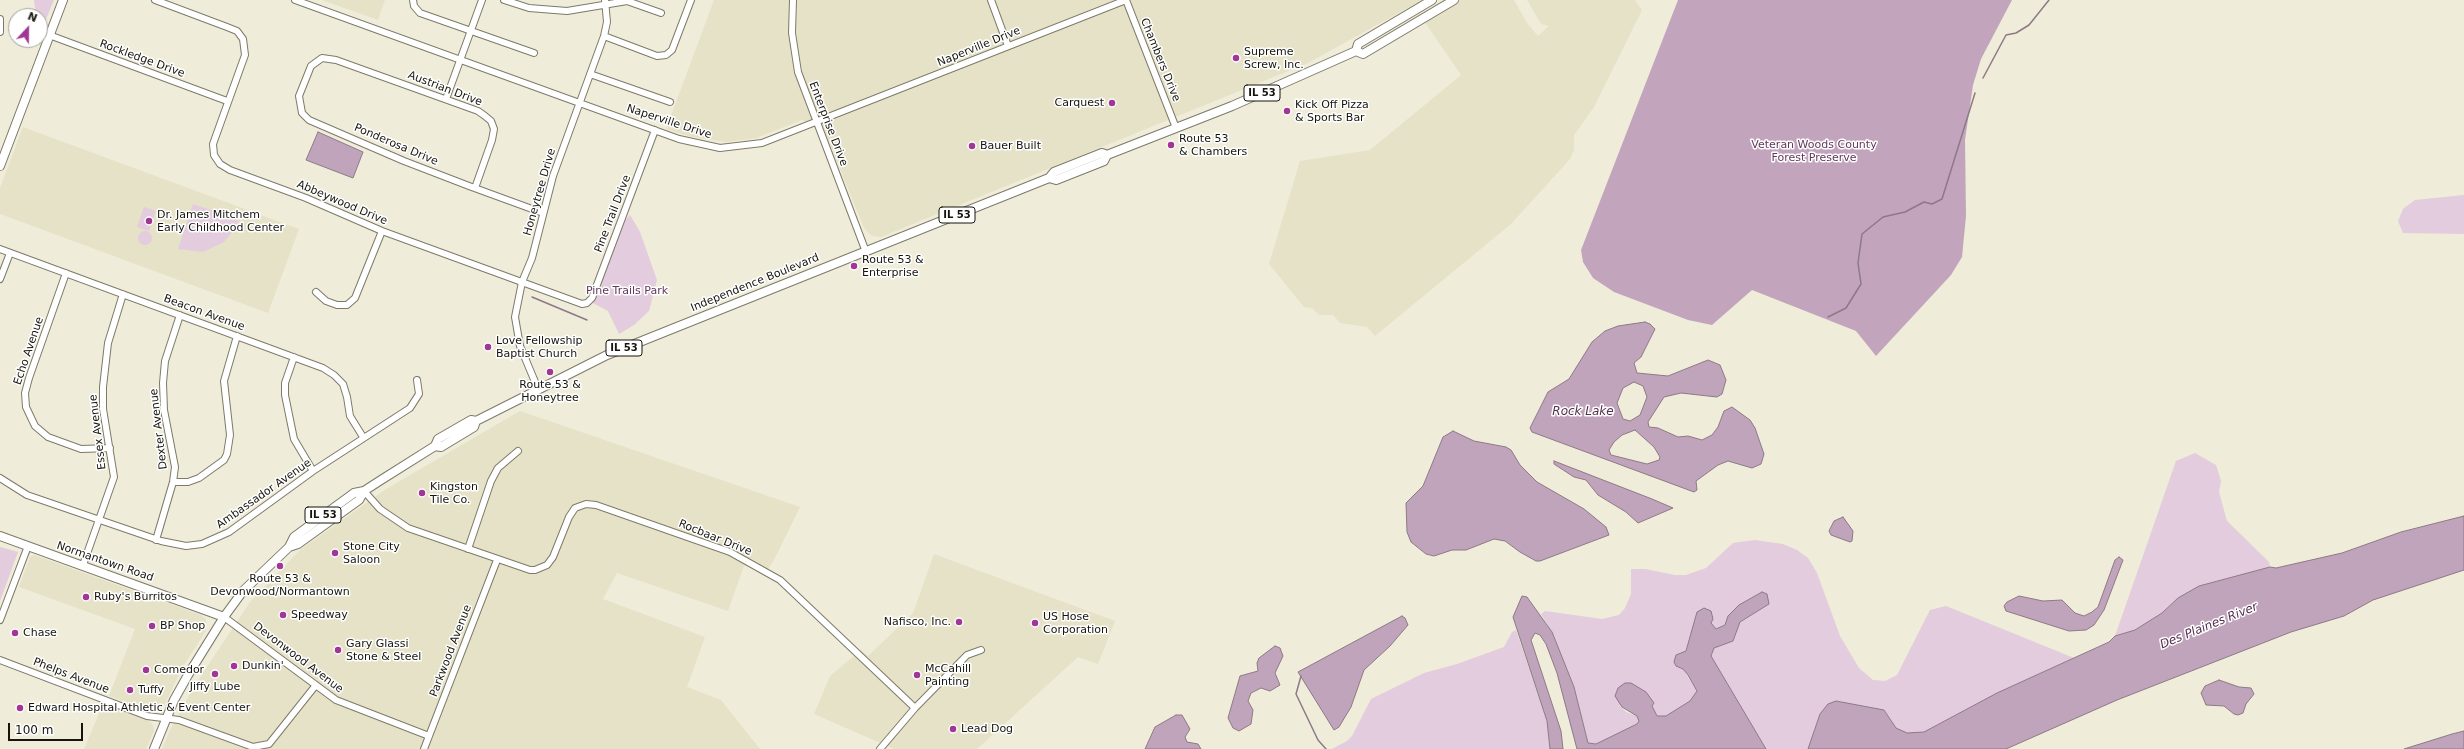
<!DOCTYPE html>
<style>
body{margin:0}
#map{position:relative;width:2464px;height:749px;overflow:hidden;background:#efecd9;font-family:"DejaVu Sans",sans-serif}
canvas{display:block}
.north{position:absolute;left:8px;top:8px;width:40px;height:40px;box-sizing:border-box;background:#fff;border:1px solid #a1a19e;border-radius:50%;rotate:22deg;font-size:11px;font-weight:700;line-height:16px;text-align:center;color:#15140d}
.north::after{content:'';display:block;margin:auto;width:14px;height:18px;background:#a13696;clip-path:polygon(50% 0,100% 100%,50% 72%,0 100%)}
.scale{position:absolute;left:8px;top:723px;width:75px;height:18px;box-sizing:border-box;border:2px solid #15140d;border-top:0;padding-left:5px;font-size:12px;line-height:14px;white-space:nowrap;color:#15140d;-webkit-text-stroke:3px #fff;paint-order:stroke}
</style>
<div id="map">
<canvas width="2464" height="749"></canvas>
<div class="north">N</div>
<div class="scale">100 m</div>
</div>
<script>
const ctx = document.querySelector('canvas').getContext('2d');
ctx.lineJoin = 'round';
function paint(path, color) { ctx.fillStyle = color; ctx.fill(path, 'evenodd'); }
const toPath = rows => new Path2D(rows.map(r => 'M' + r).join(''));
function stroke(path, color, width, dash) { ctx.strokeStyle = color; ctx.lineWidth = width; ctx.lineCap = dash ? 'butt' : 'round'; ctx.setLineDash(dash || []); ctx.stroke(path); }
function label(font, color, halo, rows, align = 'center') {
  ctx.font = font + ' "DejaVu Sans",sans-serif'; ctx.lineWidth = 3; ctx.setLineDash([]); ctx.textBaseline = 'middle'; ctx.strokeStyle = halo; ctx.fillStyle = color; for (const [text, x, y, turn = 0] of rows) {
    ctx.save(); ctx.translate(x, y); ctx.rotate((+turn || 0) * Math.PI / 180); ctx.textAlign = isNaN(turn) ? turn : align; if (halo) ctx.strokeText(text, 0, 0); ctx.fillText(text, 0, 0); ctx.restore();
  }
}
paint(toPath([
 [322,0,385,0,378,20],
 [714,0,1422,0,1308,63,881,237,872,236,864,228,825,132,802,120,756,138,726,142,692,137,666,129],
 [1455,0,1514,0,1527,23,1538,36,1549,26,1541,24,1527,0,1635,0,1642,10,1594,107,1574,135,1574,150,1570,159,1511,224,1375,336,1367,327,1340,323,1333,315,1319,315,1312,308,1304,307,1269,264,1300,161,1370,150,1461,75,1424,21],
 [23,127,299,229,268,313,0,214,0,188],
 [520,411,800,507,774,560,764,575,748,565,744,566,728,611,617,573,603,599,705,637,687,687,721,700,760,749,162,749,170,730,193,688,250,602,300,550,386,489],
 [934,554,1115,621,1098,664,1078,657,977,749,894,749,814,714,830,676,861,650,868,656,913,613],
 [34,555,201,615,206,619,206,631,182,668,163,708,158,712,153,712,109,696,135,629,19,587,30,557],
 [103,704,148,720,153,725,154,731,146,749,84,749]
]), '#e6e2c7');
paint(toPath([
 [34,0,54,0,40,34,40,16,36,16],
 [2464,195,2464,234,2403,233,2398,221,2403,209,2415,200],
 [193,204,239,220,233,231,224,242,203,252,178,249],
 [144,207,156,211,149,231,137,227],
 [630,215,640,232,657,280,649,311,634,325,619,334,608,311,593,303,625,220],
 '138 238a7 7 0 1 1 14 0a7 7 0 1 1-14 0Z',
 [2195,453,2216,465,2221,481,2219,492,2227,521,2269,562,2270,567,2199,586,2178,598,2162,613,2135,630,2115,636,2176,461],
 [1755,540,1783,544,1797,550,1808,558,1817,573,1840,636,1859,668,1873,680,1885,681,1897,675,1930,610,1946,606,2074,658,1997,693,1924,732,1907,733,1896,728,1884,710,1836,701,1820,714,1808,749,1766,749,1711,656,1714,648,1733,641,1740,622,1769,604,1730,614,1725,625,1716,629,1710,623,1691,635,1686,651,1676,655,1676,666,1683,669,1697,691,1690,701,1666,716,1656,716,1652,706,1619,705,1626,712,1637,716,1639,721,1637,724,1596,744,1588,743,1574,687,1552,632,1541,614,1545,611,1602,619,1619,615,1625,608,1631,594,1631,569,1645,569,1675,575,1686,575,1706,568,1733,543],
 [0,547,18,552,0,601],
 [1516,630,1547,721,1550,749,1332,749,1347,741,1352,736,1371,699,1424,673,1457,664,1504,647,1512,632]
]), '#e2ccde');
paint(toPath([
 [1678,0,2012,0,1981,59,1973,85,1965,140,1966,216,1962,257,1951,275,1876,356,1856,331,1752,290,1712,325,1688,320,1614,292,1593,278,1583,262,1581,250]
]), '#c2a5bd');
const water = toPath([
 [318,132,363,152,353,178,306,160,318,132],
 [1645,322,1650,324,1655,329,1641,357,1634,363,1637,373,1668,376,1708,360,1720,365,1726,380,1722,394,1717,397,1681,393,1664,397,1648,422,1649,427,1658,428,1678,437,1688,436,1702,440,1712,435,1718,427,1724,411,1732,407,1750,420,1755,428,1764,454,1761,464,1752,468,1728,461,1718,465,1696,481,1697,490,1694,492,1532,432,1530,428,1548,392,1569,379,1592,342,1605,331,1618,326,1645,322],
 [1634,382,1643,386,1647,397,1640,415,1630,421,1623,419,1617,403,1623,388,1634,382],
 [1635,430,1654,447,1660,457,1659,460,1647,464,1611,455,1609,450,1614,442,1622,435,1635,430],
 [1453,431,1474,441,1506,447,1511,450,1520,465,1537,482,1584,509,1606,527,1609,535,1540,561,1536,561,1520,552,1505,541,1494,539,1466,550,1452,550,1434,556,1426,554,1411,542,1407,532,1406,503,1423,486,1443,437,1453,431],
 [1554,461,1652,499,1673,508,1638,523,1626,512,1598,495,1586,480,1574,477,1554,464,1554,461],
 [2464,516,2464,570,2373,600,2344,616,2291,632,2117,700,2006,749,1808,749,1820,714,1828,704,1836,701,1884,710,1896,728,1907,733,1924,732,1997,693,2109,642,2115,636,2135,630,2162,613,2178,598,2199,586,2270,567,2276,568,2342,553,2401,532,2464,516],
 [1843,517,1853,531,1852,541,1850,542,1831,535,1829,531,1834,521,1843,517],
 [2119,557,2123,560,2104,610,2094,625,2086,630,2069,631,2006,611,2004,606,2007,602,2019,596,2043,601,2062,600,2075,613,2084,616,2092,612,2098,607,2115,560,2119,557],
 [1762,592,1767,594,1769,604,1740,622,1733,641,1714,648,1711,656,1766,749,1577,749,1557,673,1546,644,1540,635,1535,633,1531,640,1561,731,1563,749,1550,749,1547,721,1513,617,1522,596,1527,597,1552,632,1574,687,1588,743,1596,744,1637,724,1639,721,1637,716,1622,707,1615,696,1618,688,1625,683,1631,683,1646,692,1654,703,1652,706,1657,716,1666,716,1690,701,1697,691,1688,675,1683,669,1676,666,1674,662,1676,655,1686,651,1697,612,1704,608,1711,611,1713,619,1711,623,1716,629,1725,625,1728,616,1739,605,1762,592],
 [1402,616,1405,618,1408,625,1390,646,1364,670,1351,707,1339,727,1334,730,1298,672,1402,616],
 [1275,646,1280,648,1283,656,1275,673,1280,685,1270,691,1261,688,1251,693,1248,701,1253,710,1251,724,1239,731,1233,728,1228,718,1240,676,1258,671,1257,663,1259,658,1275,646],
 [2219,680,2239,687,2251,688,2254,694,2246,704,2243,713,2238,715,2234,714,2224,706,2206,705,2201,693,2205,686,2219,680],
 [1176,715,1182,715,1190,729,1185,737,1187,742,1198,744,1201,749,1145,749,1155,727,1176,715],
 [2464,731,2464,749,2404,749,2452,734,2464,731]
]);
paint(water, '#c0a4bb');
stroke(water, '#8d7987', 1);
stroke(toPath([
 [1983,78,2006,35,2016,33,2029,25,2049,0],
 [532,297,587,320],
 [1828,317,1846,308,1861,284,1858,263,1862,234,1883,217,1905,212,1924,202,1932,204,1942,199,1975,93],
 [1301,676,1296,694,1318,740,1326,749]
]), '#8d7987', 1.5);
const minor = toPath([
 [155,0,227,27,237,31,243,39,245,55,213,144,214,155,220,164,230,170,306,198,382,231,582,304,587,303,592,298,655,130],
 [295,0,679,139,720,148,762,143,1126,0],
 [413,0,414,6,420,13,534,53],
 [504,0,529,8,567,11,627,1,661,13],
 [793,0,792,33,798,72,866,252],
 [991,0,1008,46],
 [1126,0,1176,128],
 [0,19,0,32],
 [49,35,227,101],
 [604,36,657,56,666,55,672,50,691,0],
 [590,74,670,102],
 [446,99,482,0],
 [475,188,492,140,494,129,491,121,485,116,478,111,336,60,322,58,311,66,299,96,302,113,309,120,404,161,469,186,543,213],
 [0,249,323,368,334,375,343,384,347,397,350,416,363,437],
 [66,273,29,378,25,393,26,407,35,426,48,437,81,449,110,448],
 [0,279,10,253],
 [316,292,326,301,337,305,347,305,355,298,382,231],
 [294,357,285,383,285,395,294,439,313,471],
 [538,389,520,346,515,317,522,282,532,258,553,176,604,36,607,22,605,0],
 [0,478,27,495,161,541,186,546,202,544,229,532,313,471,410,408,419,394,417,380],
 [173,482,188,482,199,478,224,460,227,454,230,435,224,381,237,336],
 [364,491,380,509,408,528,530,570,535,570,547,565,553,557,569,517,575,508,586,504,596,505,730,552,780,580,915,708],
 [156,540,173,482,175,467,164,410,163,383,165,361,180,315],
 [468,549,491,481,498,468,518,451],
 [83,565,114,477,103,409,103,387,108,343,123,294],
 [224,617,336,700,429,736],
 [0,620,28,546],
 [0,660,147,716,179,720,253,747,269,744,316,685],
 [424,749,497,560],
 [880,749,915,708,967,655,981,650]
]);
const major = toPath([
 [1356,51,1358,44,1432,0],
 [0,166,63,0],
 [1049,178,1056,180,1094,165,1104,161,1107,155],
 [435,446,438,439,471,420,476,421,607,355,1049,178,1054,172,1102,153,1107,155,1232,106,1356,51,1363,54,1454,0],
 [0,536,224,617],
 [289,547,298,544,359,500,364,491,381,480,435,446,441,447,474,427,476,421],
 [154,749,174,700,188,675,224,617,243,591,289,547,294,537,354,493,364,491]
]);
stroke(minor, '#7d7a69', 8);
stroke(major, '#7d7a69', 10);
stroke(minor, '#fff', 6);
stroke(major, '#fff', 8);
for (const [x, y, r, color] of [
 [1236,58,4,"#a13696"],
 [1112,103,4,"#a13696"],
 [1287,111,4,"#a13696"],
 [1171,145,4,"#a13696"],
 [972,146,4,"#a13696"],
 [149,221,4,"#a13696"],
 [854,266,4,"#a13696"],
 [488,347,4,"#a13696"],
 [550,372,4,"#a13696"],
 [422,493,4,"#a13696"],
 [335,553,4,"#a13696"],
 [280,566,4,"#a13696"],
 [86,597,4,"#a13696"],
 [283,615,4,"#a13696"],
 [959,622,4,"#a13696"],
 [1035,623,4,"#a13696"],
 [152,626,4,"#a13696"],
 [15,633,4,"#a13696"],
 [338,650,4,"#a13696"],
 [234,666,4,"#a13696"],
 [146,670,4,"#a13696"],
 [215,674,4,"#a13696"],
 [917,675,4,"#a13696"],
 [130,690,4,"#a13696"],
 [20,708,4,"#a13696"],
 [953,729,4,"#a13696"]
]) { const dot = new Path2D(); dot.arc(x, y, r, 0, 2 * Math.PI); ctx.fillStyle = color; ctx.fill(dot); stroke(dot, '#fff', 1.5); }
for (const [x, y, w] of [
 [1262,93,36],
 [957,215,36],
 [624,348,36],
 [323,515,36]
]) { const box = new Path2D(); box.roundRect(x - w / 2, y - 8, w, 16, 3); ctx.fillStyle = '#fff'; ctx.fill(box); stroke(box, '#15140d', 1); }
label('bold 10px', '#15140d', null, [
 ["IL 53",1262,93],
 ["IL 53",957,215],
 ["IL 53",624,348],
 ["IL 53",323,515]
]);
label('11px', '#15140d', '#fff', [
 ["Naperville Drive",979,47,-22],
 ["Rockledge Drive",142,59,20],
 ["Chambers Drive",1160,60,68],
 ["Austrian Drive",445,89,21],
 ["Naperville Drive",669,122,18],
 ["Enterprise Drive",828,124,69],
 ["Ponderosa Drive",396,145,23],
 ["Honeytree Drive",540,192,-74],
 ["Abbeywood Drive",342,203,23],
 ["Pine Trail Drive",613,214,-69],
 ["Independence Boulevard",755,283,-22],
 ["Beacon Avenue",204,313,20],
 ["Echo Avenue",29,351,-71],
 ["Dexter Avenue",159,429,-97],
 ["Essex Avenue",98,432,-97],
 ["Ambassador Avenue",264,494,-35],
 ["Rocbaar Drive",715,538,22],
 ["Normantown Road",105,562,19],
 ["Parkwood Avenue",451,651,-69],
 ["Devonwood Avenue",298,658,37],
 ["Phelps Avenue",71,676,21]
]);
label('11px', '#15140d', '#fff', [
 ["Supreme",1244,52],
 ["Screw, Inc.",1244,65],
 ["Carquest",1104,103,"right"],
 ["Kick Off Pizza",1295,105],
 ["& Sports Bar",1295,118],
 ["Route 53",1179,139],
 ["& Chambers",1179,152],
 ["Bauer Built",980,146],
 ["Dr. James Mitchem",157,215],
 ["Early Childhood Center",157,228],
 ["Route 53 &",862,260],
 ["Enterprise",862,273],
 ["Love Fellowship",496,341],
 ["Baptist Church",496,354],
 ["Route 53 &",550,385,"center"],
 ["Honeytree",550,398,"center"],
 ["Kingston",430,487],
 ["Tile Co.",430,500],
 ["Stone City",343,547],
 ["Saloon",343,560],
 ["Route 53 &",280,579,"center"],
 ["Devonwood/Normantown",280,592,"center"],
 ["Ruby's Burritos",94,597],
 ["Speedway",291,615],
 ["US Hose",1043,617],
 ["Corporation",1043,630],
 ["Nafisco, Inc.",951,622,"right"],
 ["BP Shop",160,626],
 ["Chase",23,633],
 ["Gary Glassi",346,644],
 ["Stone & Steel",346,657],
 ["Dunkin'",242,666],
 ["McCahill",925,669],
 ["Painting",925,682],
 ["Comedor",154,670],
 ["Jiffy Lube",215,687,"center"],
 ["Tuffy",138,690],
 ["Edward Hospital Athletic & Event Center",28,708],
 ["Lead Dog",961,729]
], 'left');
label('11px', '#60385b', '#fff', [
 ["Veteran Woods County",1814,145],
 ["Forest Preserve",1814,158],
 ["Pine Trails Park",627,291]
]);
label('italic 12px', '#552e50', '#fff', [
 ["Rock Lake",1583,412],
 ["Des Plaines River",2209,626,-22]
]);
</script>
